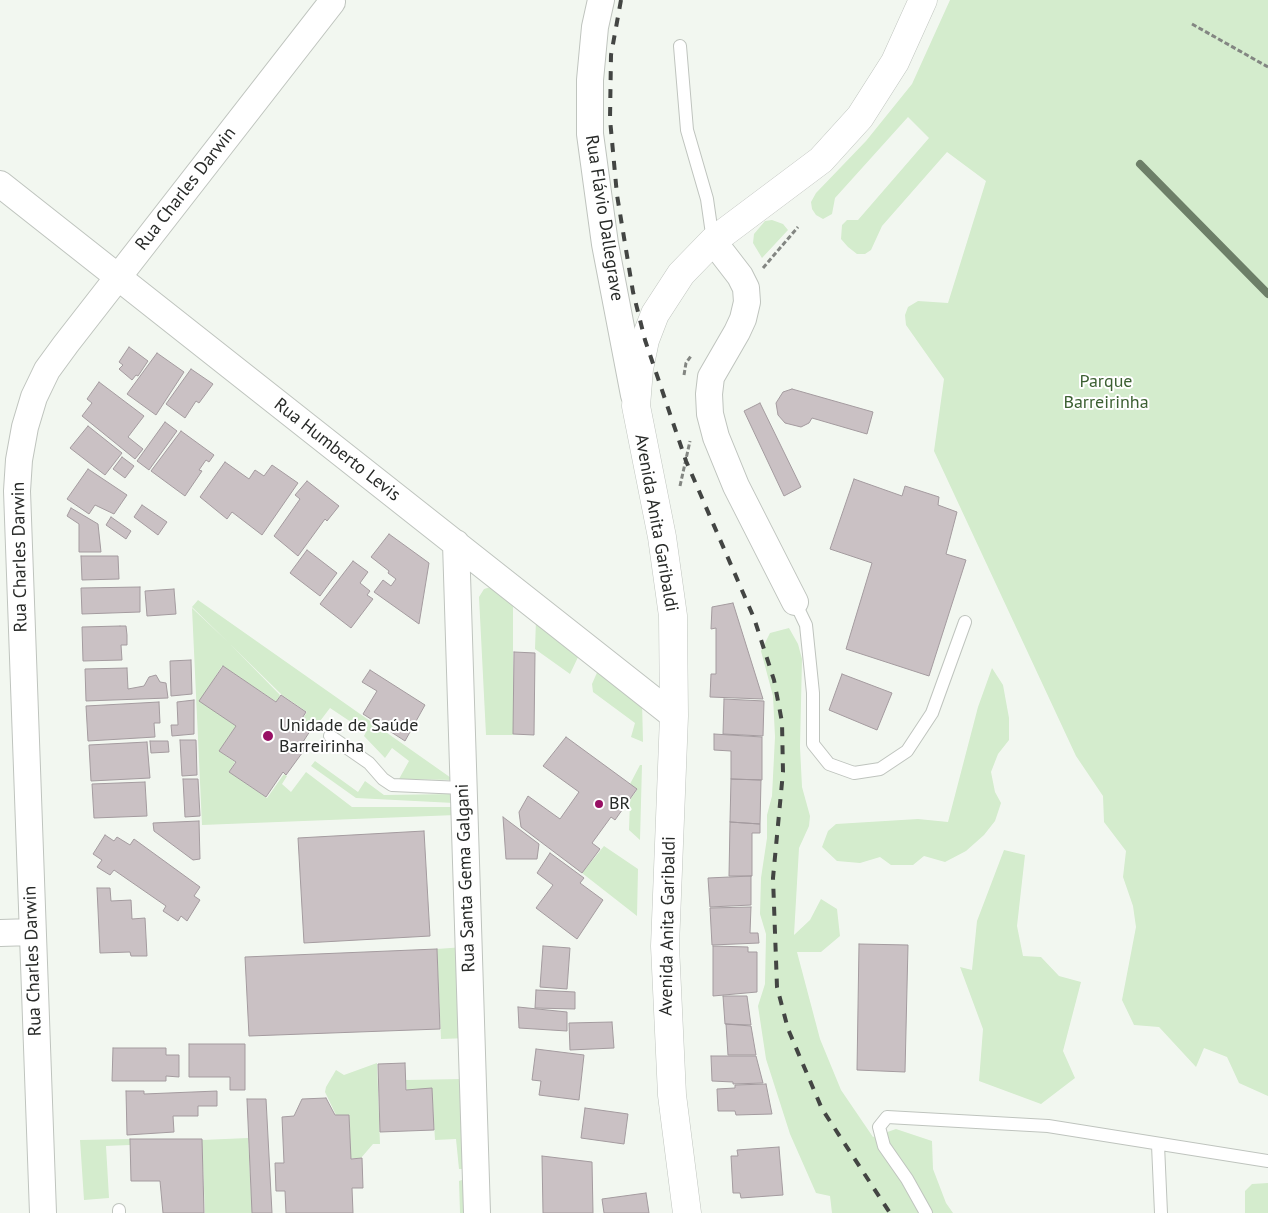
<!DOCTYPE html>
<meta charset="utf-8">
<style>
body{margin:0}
canvas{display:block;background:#f2f7f0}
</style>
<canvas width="1268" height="1213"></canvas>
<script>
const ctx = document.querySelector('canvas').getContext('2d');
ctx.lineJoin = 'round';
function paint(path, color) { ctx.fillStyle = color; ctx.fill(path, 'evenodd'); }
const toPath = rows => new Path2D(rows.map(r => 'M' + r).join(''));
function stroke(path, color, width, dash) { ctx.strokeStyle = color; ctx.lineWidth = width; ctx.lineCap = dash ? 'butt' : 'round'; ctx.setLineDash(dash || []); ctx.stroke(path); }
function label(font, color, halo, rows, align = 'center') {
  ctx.font = font + ' "PT Sans",sans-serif'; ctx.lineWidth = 4; ctx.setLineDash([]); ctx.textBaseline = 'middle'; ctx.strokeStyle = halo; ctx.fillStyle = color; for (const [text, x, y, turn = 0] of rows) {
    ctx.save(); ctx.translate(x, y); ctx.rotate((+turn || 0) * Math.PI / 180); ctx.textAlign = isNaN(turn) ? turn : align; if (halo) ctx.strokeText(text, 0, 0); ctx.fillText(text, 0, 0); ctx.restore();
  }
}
paint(toPath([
 [950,0,1268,0,1268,1096,1239,1083,1227,1057,1204,1048,1196,1067,1159,1027,1134,1025,1122,1000,1136,927,1133,906,1123,877,1126,851,1104,822,1103,796,1076,756,934,451,944,379,906,325,905,315,908,307,918,301,948,303,986,181,947,152,882,226,871,250,865,254,857,254,848,247,841,239,842,225,847,220,858,220,929,138,908,117,835,198,832,214,823,219,816,215,812,209,811,202,816,193,866,141,912,84],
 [772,220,783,224,788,230,762,258,753,243,754,234,765,221],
 [494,586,511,600,513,607,513,735,486,735,479,597,484,589],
 [198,600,454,780,399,779,409,761,392,748,385,758,364,736,366,732,330,708,314,729,302,720,307,712,282,695,230,644,280,695,277,702,222,666,200,701,236,726,219,751,235,762,229,772,267,798,284,774,287,776,282,784,291,792,306,772,352,807,455,807,456,815,202,825,192,608,229,643,192,607],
 [536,619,580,653,570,674,535,649],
 [789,628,798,644,802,659,800,747,802,787,810,816,809,826,799,848,794,935,810,920,821,899,837,909,840,936,821,952,797,952,820,1039,841,1090,873,1137,896,1129,932,1141,933,1169,946,1203,953,1213,832,1213,830,1196,816,1193,790,1134,766,1059,758,1006,765,984,766,934,760,914,761,878,767,838,767,815,772,796,775,737,773,696,761,651,770,633],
 [599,668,642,701,643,742,631,737,635,723,593,692,592,684],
 [992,668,1003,685,1009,718,1009,740,998,754,991,772,995,792,1001,803,995,821,984,835,966,851,945,862,924,856,913,865,891,865,880,857,860,863,837,861,822,847,828,831,836,824,918,819,948,822,978,707],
 [315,761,358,792,365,781,384,795,455,794,454,803,356,798,311,766],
 [640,765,642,765,640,840,629,830,630,800,637,790,630,784],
 [604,846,638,869,637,916,582,873],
 [1004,850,1025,855,1017,926,1023,956,1041,957,1059,976,1081,982,1063,1051,1075,1078,1041,1104,979,1081,983,1029,960,967,972,970,977,921],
 [464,947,469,1038,441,1039,437,949],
 [377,1063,380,1144,373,1144,361,1158,351,1158,349,1115,336,1115,325,1092,326,1087,336,1070,344,1075],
 [462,1079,464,1169,459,1169,456,1139,435,1140,432,1089,407,1090,406,1080],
 [248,1138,252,1213,205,1213,202,1140],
 [130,1139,130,1145,106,1146,109,1198,84,1200,80,1140],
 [465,1179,478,1213,460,1213,459,1181],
 [1268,1183,1268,1213,1245,1213,1245,1191,1252,1184]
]), '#d4eccd');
stroke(toPath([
 [1140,164,1268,294]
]), '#6d7f68', 8);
const building = toPath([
 [129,347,148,361,138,376,136,375,132,380,119,369,123,365,119,362,129,347],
 [157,353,184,372,156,415,127,394,157,353],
 [191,369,213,384,199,403,196,401,185,418,166,404,191,369],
 [99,382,144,416,128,437,143,449,135,459,82,416,92,403,87,399,99,382],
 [792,389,873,412,867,434,812,418,809,423,801,427,785,423,778,415,776,403,783,392,792,389],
 [760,403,801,487,784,496,744,411,760,403],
 [165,422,177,431,149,470,137,461,165,422],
 [88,426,122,453,105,475,70,448,88,426],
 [181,431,214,455,209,462,206,460,199,470,202,471,185,496,151,471,181,431],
 [122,457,134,466,125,478,113,469,122,457],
 [225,462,249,479,255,470,264,476,272,465,298,483,262,535,232,512,227,519,200,497,225,462],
 [88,469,127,495,114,514,95,505,89,514,67,499,88,469],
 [854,479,902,496,905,486,939,497,938,505,957,512,946,554,966,560,929,676,846,649,872,563,830,549,854,479],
 [307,481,339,506,327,521,325,519,298,556,274,536,300,499,295,495,307,481],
 [142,505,167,522,158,535,134,517,142,505],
 [71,508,98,524,101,552,79,552,79,524,67,516,71,508],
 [111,517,131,531,126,539,106,525,111,517],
 [389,534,429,563,419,624,374,592,383,580,391,586,396,579,388,573,389,571,371,557,389,534],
 [307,550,337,573,320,596,290,573,307,550],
 [81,556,118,556,119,579,82,580,81,556],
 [353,561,368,572,360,583,370,591,367,595,373,599,351,628,320,604,353,561],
 [140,587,140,612,82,614,81,588,140,587],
 [174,589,176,614,147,616,145,591,174,589],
 [733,603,763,699,710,697,711,674,716,674,716,628,711,629,712,607,733,603],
 [120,626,126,626,127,635,127,645,121,645,122,660,83,661,82,627,120,626],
 [514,652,535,653,534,735,513,734,514,652],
 [191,660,192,694,171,696,170,661,191,660],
 [223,666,276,702,281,695,306,712,301,720,312,728,301,745,305,749,286,775,283,772,266,797,229,772,236,762,219,751,236,726,199,701,223,666],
 [127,668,128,689,144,686,149,677,156,675,160,682,166,683,168,698,86,701,85,669,127,668],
 [370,670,425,705,405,741,363,714,377,691,362,682,370,670],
 [842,674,892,693,877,730,829,710,842,674],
 [724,699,764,701,763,736,723,734,724,699],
 [194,700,194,734,172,736,171,725,178,725,177,702,194,700],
 [159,702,160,723,154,723,155,737,88,741,86,706,159,702],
 [714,734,762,737,762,780,731,779,731,751,714,750,714,734],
 [566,737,637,789,615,820,611,817,592,843,600,849,582,873,521,827,519,812,528,796,560,819,579,792,543,766,566,737],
 [180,740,196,740,197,775,182,776,180,740],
 [150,741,168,741,169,752,151,753,150,741],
 [147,742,150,778,91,781,89,745,147,742],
 [183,779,198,779,200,816,185,817,183,779],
 [731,779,761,780,760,824,730,822,731,779],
 [145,782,147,816,94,818,92,784,145,782],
 [503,817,539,844,537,859,506,859,503,817],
 [199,821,200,859,193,860,154,831,153,823,199,821],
 [730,822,760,824,760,833,752,833,752,876,729,876,730,822],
 [424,831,430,936,304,943,298,838,424,831],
 [105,835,114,841,117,837,130,845,134,839,200,887,194,896,200,900,187,921,181,916,178,921,163,911,166,906,114,870,110,875,97,867,102,860,93,854,105,835],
 [550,853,584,878,580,883,603,900,577,939,536,908,553,885,537,873,550,853],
 [751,876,751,905,710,907,708,878,751,876],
 [97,888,110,888,111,901,131,900,132,919,145,918,147,956,131,956,130,952,100,953,97,888],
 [751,907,750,933,758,933,759,943,712,945,710,908,751,907],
 [859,944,908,945,905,1072,857,1070,859,944],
 [543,946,570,948,567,989,540,987,543,946],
 [713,946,748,947,748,952,757,952,757,992,713,996,713,946],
 [437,949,440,1029,249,1036,245,957,437,949],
 [536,990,575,992,575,1009,535,1008,536,990],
 [723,996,747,996,751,1025,725,1024,723,996],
 [518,1007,567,1012,567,1031,519,1028,518,1007],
 [612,1022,614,1048,570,1050,569,1023,612,1022],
 [726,1024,751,1026,756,1055,728,1055,726,1024],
 [189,1044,245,1044,245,1090,230,1090,230,1077,189,1077,189,1044],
 [113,1048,166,1048,166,1055,179,1055,179,1077,166,1076,166,1081,112,1081,113,1048],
 [536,1049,584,1055,579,1100,539,1095,541,1081,532,1080,536,1049],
 [711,1056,756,1056,763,1083,733,1084,733,1082,712,1081,711,1056],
 [405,1063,406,1090,432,1088,434,1130,380,1132,378,1064,405,1063],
 [766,1084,772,1114,736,1115,735,1111,718,1111,717,1089,735,1088,735,1085,766,1084],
 [126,1091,144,1091,144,1094,217,1091,217,1106,198,1106,198,1116,173,1116,174,1132,127,1135,126,1091],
 [326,1098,335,1115,349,1115,351,1159,362,1158,363,1188,352,1188,353,1213,286,1213,285,1191,276,1191,275,1163,284,1163,282,1117,294,1116,302,1099,326,1098],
 [247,1099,266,1099,272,1213,252,1213,247,1099],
 [585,1108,628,1114,624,1144,581,1138,585,1108],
 [130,1139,202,1139,204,1213,163,1213,160,1181,131,1181,130,1139],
 [779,1147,783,1195,741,1198,740,1193,733,1193,731,1156,738,1156,737,1150,779,1147],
 [542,1156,592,1162,593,1213,543,1213,542,1156],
 [646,1193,649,1213,604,1213,602,1199,646,1193]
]);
paint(building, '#cac1c4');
stroke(building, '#a49b9f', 1);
const lane = toPath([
 [680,46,687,130,707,199,713,241],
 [795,602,806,625,813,693,813,744,829,764,854,773,880,769,907,751,932,713,965,622],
 [330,736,369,763,383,779,392,785,463,788],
 [1158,1145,1161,1213],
 [119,1210,119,1213],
 [926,1213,907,1179,884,1146,879,1127,887,1117,1048,1126,1268,1161]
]);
const street = toPath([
 [601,0,595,27,590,80,590,134,605,244,634,395],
 [0,184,674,716],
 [713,241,740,276,746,288,747,302,743,319,737,332,711,377,709,394,710,414,716,437,736,486,795,602],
 [456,543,477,1213],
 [0,933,32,932],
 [43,1213,17,491,19,460,25,427,34,397,47,370,66,344,332,2]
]);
const secondary = toPath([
 [687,1213,672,1095,665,946,674,716,673,616,662,537,636,406,639,369,645,340,655,314,681,274,713,241,821,160,860,117,895,62,923,0]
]);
stroke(lane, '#bfc4be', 14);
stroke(street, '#bfc4be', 28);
stroke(secondary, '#bfc4be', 29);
stroke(toPath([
 [1192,24,1268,67],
 [763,268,798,227],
 [684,375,686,363,691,356],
 [680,486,690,441]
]), '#838682', 3, [5, 2.5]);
stroke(lane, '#fff', 12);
stroke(street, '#fff', 26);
stroke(secondary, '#fff', 28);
stroke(toPath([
 [621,0,611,55,610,119,617,195,633,292,645,340,686,461,754,618,774,680,782,722,783,772,773,878,777,987,788,1029,822,1109,890,1213]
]), '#434543', 4, [9, 9]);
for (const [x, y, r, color] of [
 [268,736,6,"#980f64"],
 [599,804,5,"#980f64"]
]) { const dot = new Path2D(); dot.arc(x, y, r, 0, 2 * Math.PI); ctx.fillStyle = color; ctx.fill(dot); stroke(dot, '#fff', 2); }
label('18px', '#282a28', '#fff', [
 ["Rua Charles Darwin",186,189,-52],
 ["Rua Flávio Dallegrave",604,218,81],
 ["Rua Humberto Levis",337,450,38],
 ["Avenida Anita Garibaldi",656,523,80],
 ["Rua Charles Darwin",20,557,-91],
 ["Rua Santa Gema Galgani",466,878,-92],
 ["Avenida Anita Garibaldi",668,926,-89],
 ["Rua Charles Darwin",33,961,-92]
]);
label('18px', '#3c6032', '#fff', [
 ["Parque",1106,382],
 ["Barreirinha",1106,403]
]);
label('18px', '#282a28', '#fff', [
 ["Unidade de Saúde",279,726],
 ["Barreirinha",279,747],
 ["BR",609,804]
], 'left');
</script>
